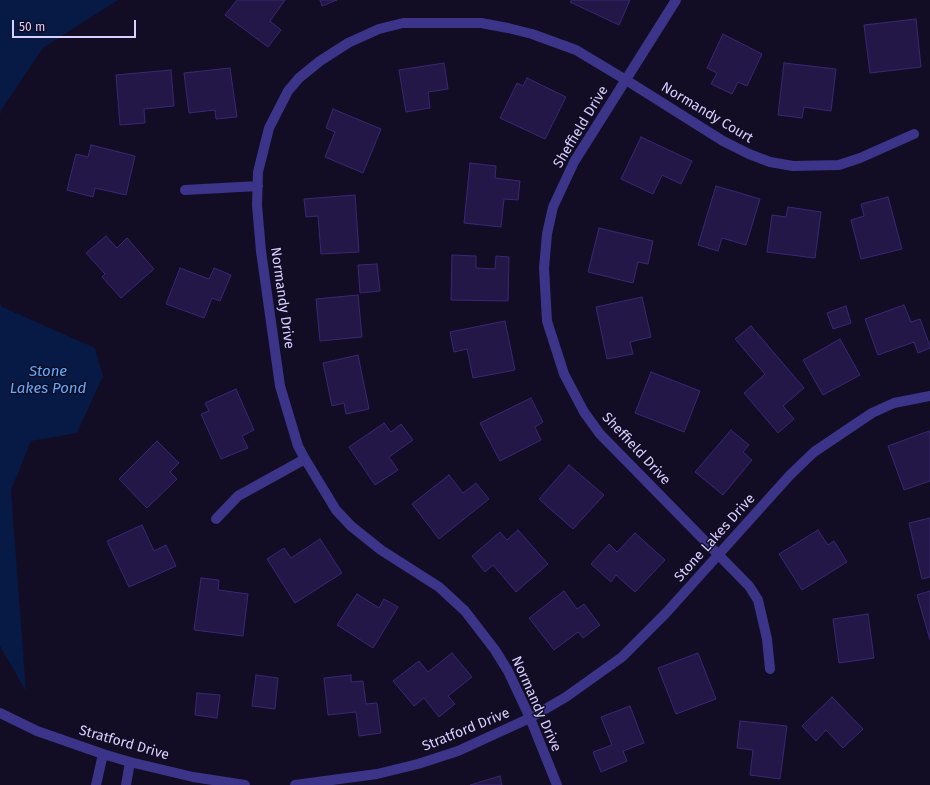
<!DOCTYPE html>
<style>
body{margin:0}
#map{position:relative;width:930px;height:785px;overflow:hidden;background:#120d25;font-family:"Fira Sans",sans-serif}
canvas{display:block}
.scale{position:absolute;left:12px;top:20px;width:124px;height:18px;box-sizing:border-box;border:2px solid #d8d1ff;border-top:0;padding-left:5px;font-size:12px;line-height:14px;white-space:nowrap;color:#d8d1ff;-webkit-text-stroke:3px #120d25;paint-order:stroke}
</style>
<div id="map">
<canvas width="930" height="785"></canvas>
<div class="scale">50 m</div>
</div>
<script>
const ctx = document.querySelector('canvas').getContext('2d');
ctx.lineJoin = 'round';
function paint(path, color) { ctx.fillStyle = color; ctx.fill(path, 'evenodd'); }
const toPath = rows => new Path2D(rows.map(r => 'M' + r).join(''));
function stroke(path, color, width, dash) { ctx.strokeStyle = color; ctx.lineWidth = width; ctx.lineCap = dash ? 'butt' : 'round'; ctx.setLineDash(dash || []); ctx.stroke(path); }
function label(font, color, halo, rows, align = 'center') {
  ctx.font = font + ' "Fira Sans",sans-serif'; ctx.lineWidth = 3; ctx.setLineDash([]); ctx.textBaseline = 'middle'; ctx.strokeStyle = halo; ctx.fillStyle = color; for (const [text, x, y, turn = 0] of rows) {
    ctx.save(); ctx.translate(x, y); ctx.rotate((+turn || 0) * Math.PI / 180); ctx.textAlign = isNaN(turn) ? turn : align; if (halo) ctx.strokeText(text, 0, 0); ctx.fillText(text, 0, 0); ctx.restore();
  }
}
paint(toPath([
 [0,0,118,0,43,48,1,110,0,116],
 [0,302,2,307,95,348,103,376,77,433,31,441,11,490,26,691,0,646]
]), '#061a45');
const building = toPath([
 [237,0,285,0,270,21,281,30,268,47,225,15,237,0],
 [320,0,337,0,322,6,320,0],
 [572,0,630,0,619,25,570,2,572,0],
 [916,19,921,67,870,73,864,25,916,19],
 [723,34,762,54,747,86,738,82,732,94,711,84,717,73,707,68,723,34],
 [444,63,448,89,428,92,430,108,406,112,399,70,444,63],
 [784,63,836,69,831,111,804,107,802,118,778,115,784,63],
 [230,68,237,117,216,119,215,110,189,113,184,73,230,68],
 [171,70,174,106,144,109,145,123,120,125,116,75,171,70],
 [527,78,566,97,545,139,500,118,517,83,523,86,527,78],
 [333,109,381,129,363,173,325,157,335,132,326,128,333,109],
 [641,137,692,161,681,184,662,175,653,194,621,179,641,137],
 [91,145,135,156,126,195,95,188,93,197,67,190,76,154,88,157,91,145],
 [470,163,496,166,495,178,520,181,518,200,504,199,501,227,464,223,470,163],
 [716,186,760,199,746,245,722,238,718,251,698,245,716,186],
 [355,195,359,252,321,254,318,216,306,217,304,199,355,195],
 [888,197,902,249,861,259,851,220,864,216,861,204,888,197],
 [788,207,821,212,815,258,767,252,772,215,786,217,788,207],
 [599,228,653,241,648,264,638,262,633,283,588,272,599,228],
 [106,236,117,248,127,238,154,269,121,298,102,277,105,274,86,253,106,236],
 [452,255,476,256,476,268,495,269,496,256,509,257,508,301,451,300,452,255],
 [377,264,380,291,360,293,358,265,377,264],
 [180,268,209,279,214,268,231,275,220,301,212,298,204,318,166,304,180,268],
 [358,295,362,337,320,341,316,299,358,295],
 [642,297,651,337,630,342,633,354,607,359,596,307,642,297],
 [904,305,911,322,920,319,930,346,930,348,918,353,914,342,878,355,865,319,904,305],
 [846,306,851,323,833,329,827,313,846,306],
 [505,321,515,370,473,378,467,349,454,352,450,332,505,321],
 [751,326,804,388,783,406,794,419,778,433,744,393,765,374,735,339,751,326],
 [840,339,860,375,823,395,803,360,840,339],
 [358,355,369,409,346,414,344,403,332,406,323,363,358,355],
 [651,372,700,391,684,432,635,413,651,372],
 [236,389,254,430,242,436,248,448,221,459,201,414,209,411,205,403,236,389],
 [531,398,543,422,535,427,541,440,500,461,480,423,531,398],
 [384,423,391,432,401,424,413,440,389,457,398,470,375,485,349,447,384,423],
 [731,430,749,445,743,452,752,460,723,495,695,472,731,430],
 [929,431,930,434,930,481,904,490,888,446,929,431],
 [157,441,179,463,170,472,177,479,147,508,119,479,157,441],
 [569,465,604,495,573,529,539,499,569,465],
 [449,475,463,493,476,483,489,499,439,539,412,504,449,475],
 [930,518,930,577,922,579,909,523,930,518],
 [142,525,154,551,166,545,176,566,129,587,107,541,142,525],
 [518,530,548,564,516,592,493,565,485,572,472,556,500,532,507,540,518,530],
 [818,530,828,545,834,541,847,562,802,590,779,554,818,530],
 [635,533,665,560,635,592,616,575,611,582,591,564,609,544,617,552,635,533],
 [320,539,342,573,295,603,267,559,284,548,291,558,320,539],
 [201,578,219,580,218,590,248,594,243,636,194,630,201,578],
 [564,591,577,609,584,604,600,625,583,638,578,632,554,650,529,618,564,591],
 [930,591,930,640,917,595,930,591],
 [357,594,379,608,384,599,398,607,373,648,337,625,357,594],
 [868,614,874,658,839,663,833,619,868,614],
 [452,653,472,677,448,696,455,704,439,717,424,698,414,706,393,681,419,661,428,672,452,653],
 [698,653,716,699,676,714,658,668,698,653],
 [256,675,278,678,275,709,252,706,256,675],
 [351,675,351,682,363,681,366,704,377,703,381,733,359,736,356,712,328,715,324,678,351,675],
 [197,693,220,695,217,718,195,715,197,693],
 [832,697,863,729,843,748,826,730,816,741,802,726,832,697],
 [630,706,644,743,623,751,627,761,601,772,593,752,612,745,601,717,630,706],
 [740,721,787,726,780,779,750,775,753,750,737,748,740,721],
 [500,776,502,785,470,785,500,776]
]);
paint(building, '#231748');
stroke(building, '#3b2775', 1);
stroke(toPath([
 [676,0,574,162,553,207,547,234,544,268,547,321,564,374,584,412,600,434,749,586,758,600,767,639,770,669],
 [185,190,258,186],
 [216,519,238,496,305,459],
 [0,713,37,731,103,754,130,762,193,777,245,785],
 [96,785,103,754],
 [126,785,130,762],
 [295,785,377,774,418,764,458,751,530,718,566,697,622,657,666,613,790,475,814,452,872,413,894,403,930,396],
 [557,785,530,718,508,671,495,650,465,611,439,587,381,550,351,526,336,510,305,459,298,446,280,386,261,251,257,205,258,172,269,128,288,91,299,78,320,61,348,43,379,29,403,23,481,23,508,28,532,34,576,50,626,80,723,141,749,154,770,162,793,166,839,165,860,158,914,134]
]), '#3b3488', 10);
label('14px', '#d8d1ff', '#120d25', [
 ["Normandy Court",707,113,31],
 ["Sheffield Drive",581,127,-59],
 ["Normandy Drive",282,298,82],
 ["Sheffield Drive",636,449,47],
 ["Stone Lakes Drive",715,538,-48],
 ["Normandy Drive",536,704,66],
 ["Stratford Drive",466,730,-22],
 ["Stratford Drive",124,743,16]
]);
label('italic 15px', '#5fadff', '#120d25', [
 ["Stone",48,372],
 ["Lakes Pond",48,389]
]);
</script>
